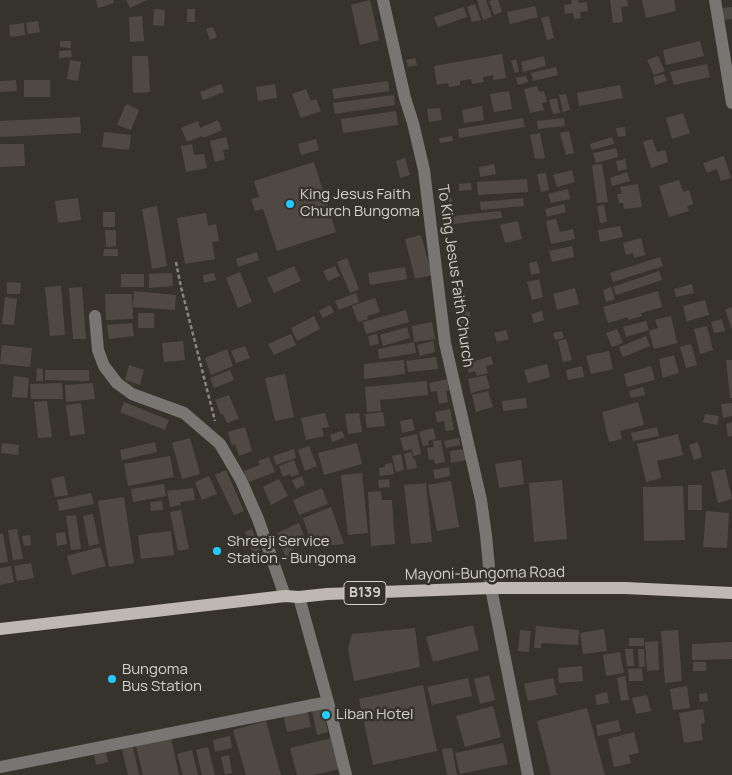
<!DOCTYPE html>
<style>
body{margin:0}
canvas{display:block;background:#36322c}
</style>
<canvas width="732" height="775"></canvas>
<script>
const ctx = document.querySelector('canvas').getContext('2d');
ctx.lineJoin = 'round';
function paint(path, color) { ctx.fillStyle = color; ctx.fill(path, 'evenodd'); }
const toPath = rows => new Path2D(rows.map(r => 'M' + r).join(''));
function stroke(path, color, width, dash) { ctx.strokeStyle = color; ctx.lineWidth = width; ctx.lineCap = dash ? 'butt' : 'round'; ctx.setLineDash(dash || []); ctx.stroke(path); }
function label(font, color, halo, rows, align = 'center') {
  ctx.font = font + ' Manrope,sans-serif'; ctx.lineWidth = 5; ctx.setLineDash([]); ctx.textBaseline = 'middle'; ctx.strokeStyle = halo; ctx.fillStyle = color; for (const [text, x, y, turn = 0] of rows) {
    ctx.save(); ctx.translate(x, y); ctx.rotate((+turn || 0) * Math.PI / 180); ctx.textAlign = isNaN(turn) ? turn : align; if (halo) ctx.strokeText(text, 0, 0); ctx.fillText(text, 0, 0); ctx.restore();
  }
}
paint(toPath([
 [96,0,113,0,114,3,98,8],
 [126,0,147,0,130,8],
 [370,0,379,40,360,45,351,5],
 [477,0,486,0,492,17,483,20],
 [493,0,498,0,502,12,494,15,489,1],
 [571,0,578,0,579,3,587,2,588,11,580,12,581,18,574,19,573,13,565,14,564,5,572,4],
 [610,0,627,0,628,6,621,7,623,22,613,23],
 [642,0,674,0,676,11,646,18],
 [475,4,481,20,472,22,467,7],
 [535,6,538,17,510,24,507,12],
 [464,7,467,17,438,27,434,17],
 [732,7,732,19,724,20,722,8],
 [154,9,165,10,164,26,153,25],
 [187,9,195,9,195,22,187,22],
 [142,16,144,41,130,42,129,17],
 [549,16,554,38,547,40,541,18],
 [38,21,40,32,28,34,26,23],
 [24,23,25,35,10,37,9,25],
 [213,27,217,37,210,40,206,29],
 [60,41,71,41,71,48,60,47],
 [700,41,704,56,666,65,663,50],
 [71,50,72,57,59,58,59,51],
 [502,54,506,78,493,80,493,75,483,77,484,82,472,84,471,79,460,81,460,85,449,87,448,83,437,85,434,66],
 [132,56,148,56,150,92,133,93],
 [544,56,546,66,523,72,521,62],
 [658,56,665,71,654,75,647,60],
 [415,58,417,65,408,67,406,60],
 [516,59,519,72,515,73,511,61],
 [70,60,81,62,78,81,67,79],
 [707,64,710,77,674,85,670,72],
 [556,67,558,75,533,81,531,73],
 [664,74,667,81,655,85,653,77],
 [526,76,528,82,518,85,516,78],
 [16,80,17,91,0,92,0,81],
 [24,80,50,80,50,97,24,97],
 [388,81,389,91,334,99,332,89],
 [221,84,224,92,203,100,200,92],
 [275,84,277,98,258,101,256,87],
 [620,85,623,98,579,106,577,93],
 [537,86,539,92,544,91,547,102,542,103,544,110,530,113,524,89],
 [306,89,311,101,316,99,321,111,301,118,292,94],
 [509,91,512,109,494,112,490,94],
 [566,94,570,110,563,112,559,95],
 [394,95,395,105,335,114,333,103],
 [557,98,560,113,553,114,549,100],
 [126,104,139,110,131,130,117,125],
 [482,106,484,120,464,123,462,110],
 [440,108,442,120,429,122,427,109],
 [396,111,398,125,343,133,341,119],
 [683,113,690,133,672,139,666,118],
 [80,117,81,133,0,137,0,121],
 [523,118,525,127,459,138,458,129],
 [564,118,565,126,538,129,537,121],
 [218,120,222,130,203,138,202,136,187,142,181,128,198,121,200,128],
 [625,127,626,136,618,137,616,128],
 [569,131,574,153,566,155,560,133],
 [104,132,131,135,129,150,102,147],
 [540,133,545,158,535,159,530,135],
 [452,136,453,141,440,143,439,138],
 [226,137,229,149,223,150,225,159,215,162,210,141],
 [612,137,614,144,592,150,590,144],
 [316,139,319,150,301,155,298,144],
 [652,139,657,152,665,150,668,162,651,168,643,142],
 [0,144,24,144,25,166,0,167],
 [192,144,194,155,204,154,207,168,186,172,181,146],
 [616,148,618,157,596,163,593,153],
 [724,156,731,178,721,181,717,169,707,173,703,163],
 [405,158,410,175,400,178,396,161],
 [625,159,627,169,618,171,616,161],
 [314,162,336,232,277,251,263,209,255,211,251,199,259,197,254,181],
 [494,164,496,174,480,177,479,167],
 [602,164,608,202,597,203,592,165],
 [572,170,575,182,557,187,553,175],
 [627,172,630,181,612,186,610,178],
 [546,173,549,190,541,192,537,174],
 [527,179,528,192,478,195,477,182],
 [679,180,683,192,689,190,693,204,687,206,689,211,669,217,659,186],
 [471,183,472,190,459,191,459,184],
 [638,184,642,207,624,209,623,203,619,203,617,194,622,194,620,187],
 [447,186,453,203,441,206,436,189],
 [568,189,570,199,551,203,548,194],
 [78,198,81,220,58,223,55,201],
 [523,198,524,206,481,210,480,202],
 [564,204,566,212,547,217,545,209],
 [604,205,607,222,600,223,597,206],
 [157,206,167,266,152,269,142,209],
 [501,211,502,218,445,225,444,217],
 [103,212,115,212,115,227,103,227],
 [206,213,208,226,216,224,219,241,212,242,215,259,185,264,177,218],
 [556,219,560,232,573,229,575,239,551,244,546,221],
 [518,221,522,239,505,243,500,225],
 [620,226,623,237,600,242,598,230],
 [105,230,116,230,116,246,106,247],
 [421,235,432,275,415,279,405,239],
 [641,238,645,255,634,258,633,253,626,255,623,243],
 [572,246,574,257,552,262,549,251],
 [104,249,118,249,118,256,103,256],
 [257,252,259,260,238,267,236,259],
 [660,257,663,266,613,282,610,273],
 [347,258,359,289,350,293,337,262],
 [537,261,540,273,531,275,529,263],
 [294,266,301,281,274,293,267,278],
 [335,266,340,276,328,281,323,271],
 [405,267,407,279,370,285,368,273],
 [659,271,662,280,616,295,613,287],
 [240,272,252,302,238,308,226,278],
 [172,273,173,286,149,288,149,274],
 [214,273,216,280,204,283,203,275],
 [121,274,144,274,144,287,121,287],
 [539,279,543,297,532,300,527,282],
 [7,282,21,283,20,294,7,294],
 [692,284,694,293,676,297,674,289],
 [61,286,65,335,50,336,45,287],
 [82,287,86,339,73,339,69,288],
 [611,287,615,299,606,302,603,290],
 [575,288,579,304,557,310,553,294],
 [134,291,176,295,175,310,133,307],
 [658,291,662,307,641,313,642,316,628,320,628,317,608,323,603,307],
 [356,293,359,302,339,310,335,301],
 [105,294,132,294,133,319,106,320],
 [5,297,17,299,14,325,2,324],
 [375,298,380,312,367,316,368,319,358,322,352,306],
 [705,300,709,315,687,321,683,306],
 [330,305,334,312,323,318,319,311],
 [732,307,732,330,725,309],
 [406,310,409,322,366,334,363,322],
 [457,311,470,312,469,330,457,329],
 [542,311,544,320,534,323,531,314],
 [138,313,154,313,154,328,138,328],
 [314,316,320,329,297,341,291,328],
 [671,316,677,343,654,349,649,331,658,328,655,320],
 [722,319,725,331,714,333,711,322],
 [646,321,649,330,626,337,623,327],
 [432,322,435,339,414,342,412,326],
 [132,323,134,336,109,339,107,325],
 [707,326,713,350,700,354,694,329],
 [407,327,410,338,383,346,380,335],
 [617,329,623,343,612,347,606,333],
 [506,330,509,339,497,342,494,333],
 [562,331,564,338,555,340,553,333],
 [291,334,296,345,274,355,268,344],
 [377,334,379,344,370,346,368,336],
 [646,336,650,346,623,357,619,347],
 [566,339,572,360,563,362,558,341],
 [183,341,185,360,164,362,162,343],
 [433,341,435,352,420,356,417,345],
 [414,342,416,353,379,359,378,349],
 [691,344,697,365,686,368,680,347],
 [2,345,32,348,30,367,0,364],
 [245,346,250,358,236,363,231,351],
 [227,349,233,366,211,375,205,358],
 [609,351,613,369,591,374,586,356],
 [674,355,679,373,663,378,659,359],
 [491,356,493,364,486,366,488,373,477,376,475,371,469,373,466,364],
 [436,357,438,369,408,372,406,361],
 [404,360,405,374,364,379,364,364],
 [726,360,732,360,732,398,730,398],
 [547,364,550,377,528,383,524,370],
 [129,365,144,370,140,385,125,380],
 [582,366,584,377,568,380,566,370],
 [651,366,655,380,627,387,624,374],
 [37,368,43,369,43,381,36,381],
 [45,370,89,370,89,381,45,380],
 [230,370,234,380,214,388,210,378],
 [285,374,294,417,275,421,265,378],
 [486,375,490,388,471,393,468,379],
 [14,376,29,378,27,398,12,397],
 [447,379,449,391,446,391,448,402,439,404,437,391,431,392,429,383],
 [427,381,428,395,380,400,381,411,367,412,365,387],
 [62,383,63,399,31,399,30,384],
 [93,383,95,399,66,402,65,385],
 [643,387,645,395,631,398,629,391],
 [488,391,493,407,476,412,472,395],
 [229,395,239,419,227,423,223,414,221,415,215,400],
 [526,398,527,408,503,411,502,401],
 [47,401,52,437,38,438,34,402],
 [124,402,169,420,165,430,120,412],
 [638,402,644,425,620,431,622,439,609,442,602,412],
 [81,403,85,434,70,436,66,405],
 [732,403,732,416,723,418,721,404],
 [450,409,454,430,446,431,444,421,437,422,435,412],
 [383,412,385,426,367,428,365,414],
 [325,413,329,427,322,428,324,436,306,440,301,418],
 [359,413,362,432,348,434,345,414],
 [705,414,719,416,717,425,703,422],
 [412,419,415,430,402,433,400,421],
 [732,422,732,436,728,437,726,424],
 [245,427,252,451,239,456,235,444,232,445,228,432],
 [657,427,659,436,633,441,631,433],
 [433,428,436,439,428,441,429,445,423,446,419,432],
 [342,431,345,437,332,442,330,435],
 [417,434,421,454,413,456,412,449,404,451,400,438],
 [678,434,683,455,657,461,661,478,646,482,637,444],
 [190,438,200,474,182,479,172,443],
 [459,438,460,445,446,448,444,441],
 [441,440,445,462,435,464,434,459,429,460,427,448,434,447,433,441],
 [155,442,157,452,122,460,120,450],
 [698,442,702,457,694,460,689,445],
 [2,443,19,445,18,455,1,453],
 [357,443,362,464,324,475,318,453],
 [309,446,317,466,305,471,298,450],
 [294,449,296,458,276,465,273,456],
 [465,449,467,460,451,463,450,451],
 [411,452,413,459,415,459,417,468,407,470,404,454],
 [401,454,404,470,396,472,392,456],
 [170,456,174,477,128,486,124,464],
 [269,457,275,472,249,482,244,471,260,465,258,461],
 [294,460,299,474,291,477,290,474,283,477,279,466],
 [521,460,524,484,499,488,495,464],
 [392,463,394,474,380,476,379,468,385,467,385,464],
 [449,467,450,476,435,479,433,470],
 [725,469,732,499,718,503,711,472],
 [226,470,244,511,234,515,215,475],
 [362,473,368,533,348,535,341,475],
 [64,476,68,495,55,497,51,479],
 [209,476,217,494,202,500,195,482],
 [302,476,305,485,296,489,292,480],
 [279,479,288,496,271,505,263,487],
 [389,479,390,487,379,488,378,480],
 [562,480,567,539,534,542,529,483],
 [451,481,459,527,437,531,428,485],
 [426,483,432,542,411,544,404,485],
 [164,484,166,496,133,502,131,489],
 [688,485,702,485,702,510,688,510],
 [683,486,685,540,644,541,643,487],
 [193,488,195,500,180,502,181,505,170,507,167,491],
 [322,488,328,504,299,515,293,500],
 [381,491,382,500,392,500,395,544,371,546,368,492],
 [91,493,94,504,59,511,57,500],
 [124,497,134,563,109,567,98,501],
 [162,501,163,510,151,511,150,502],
 [331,507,344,544,313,547,303,518],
 [181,510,189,549,178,551,170,512],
 [706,511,729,513,727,548,703,547],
 [93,514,99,544,89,546,83,516],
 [76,515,81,549,71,550,66,516],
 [299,523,304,536,283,545,277,533],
 [17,529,23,559,13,560,8,530],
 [252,529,264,562,257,565,245,532],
 [171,531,174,555,141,559,138,535],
 [65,532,67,544,57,546,56,533],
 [3,533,8,562,0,563,0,534],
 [30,535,31,545,24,546,22,536],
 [291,544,296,557,287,561,282,548],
 [100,547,106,566,72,575,67,556],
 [31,563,34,578,17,581,14,566],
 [11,566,14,582,0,585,0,568],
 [473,625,479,650,433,662,426,637],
 [536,626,579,630,578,645,541,643,541,648,534,648],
 [415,628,420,667,354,681,348,649,352,634],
 [604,629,607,651,583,654,580,633],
 [520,630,531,631,529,652,518,651],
 [678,630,682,681,665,683,661,631],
 [629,638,644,638,644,646,629,646],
 [658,641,659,670,647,671,645,642],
 [732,642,732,659,692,660,692,644],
 [625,649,633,649,634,666,627,666],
 [638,649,644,649,645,667,639,667],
 [620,652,624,673,606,676,603,655],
 [693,662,706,662,706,671,693,671],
 [582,666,583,681,559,683,558,668],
 [642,668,643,681,629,681,628,669],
 [489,675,495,700,480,704,474,679],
 [625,676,629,700,621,701,617,678],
 [468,678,472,696,432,705,427,687],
 [553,678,557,695,528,701,524,684],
 [423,685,437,751,373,765,359,699],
 [687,686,690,708,673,710,670,689],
 [607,692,609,703,597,705,595,695],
 [707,693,708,701,700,702,699,694],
 [647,695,651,711,636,714,632,698],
 [493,706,501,737,465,747,456,716],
 [323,708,328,732,317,735,312,711],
 [587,708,605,775,551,775,537,721],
 [307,709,311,727,287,732,283,714],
 [703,709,705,723,701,724,703,740,684,743,679,713],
 [618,720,621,731,598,736,596,725],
 [266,721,281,775,246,775,233,730],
 [634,732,639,753,629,755,631,763,614,767,608,739],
 [230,736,232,748,215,752,213,740],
 [171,738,179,775,143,775,136,746],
 [332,738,340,769,314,775,297,775,290,748],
 [503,743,508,764,460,774,455,753],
 [133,747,139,775,128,775,122,749],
 [208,747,215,775,202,775,196,750],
 [452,748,457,775,447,775,442,749],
 [192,750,198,775,183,775,177,754],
 [106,752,108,762,96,765,94,755],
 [229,755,232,773,225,775,221,757]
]), '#4e4a43');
stroke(toPath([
 [176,262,181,287,215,421]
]), '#898681', 2.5, [4, 2.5]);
stroke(toPath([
 [383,0,405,98,413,123,424,170,445,343,481,500,486,535,491,588,528,775],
 [715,0,732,103],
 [95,316,98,350,104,366,117,383,132,394,184,413,220,444,241,480,258,519,285,596],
 [299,597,328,702,346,775],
 [0,767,328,702]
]), '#787673', 12);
stroke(toPath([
 [0,629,285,596,299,597,327,594,491,588,625,588,732,593]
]), '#bdb9b2', 12);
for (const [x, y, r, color] of [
 [290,204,5,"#24c9fe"],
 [217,551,5,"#24c9fe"],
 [112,679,5,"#24c9fe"],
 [326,715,5,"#24c9fe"]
]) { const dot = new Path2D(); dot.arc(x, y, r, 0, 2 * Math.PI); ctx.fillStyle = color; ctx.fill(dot); stroke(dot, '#36322c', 2); }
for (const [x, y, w] of [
 [365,593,42]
]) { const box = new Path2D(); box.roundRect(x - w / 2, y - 11.5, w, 23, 4); ctx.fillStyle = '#36322c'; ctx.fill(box); stroke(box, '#d4d1cd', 1); }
label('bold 14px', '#d4d1cd', null, [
 ["B139",365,593]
]);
label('15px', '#d4d1cd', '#36322c', [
 ["King Jesus Faith",300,195],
 ["Church Bungoma",300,212],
 ["Shreeji Service",227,542],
 ["Station - Bungoma",227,559],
 ["Bungoma",122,670],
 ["Bus Station",122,687],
 ["Liban Hotel",336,715]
], 'left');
label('15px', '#d4d1cd', '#36322c', [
 ["To King Jesus Faith Church",455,276,82],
 ["Mayoni-Bungoma Road",485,574,-1]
]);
</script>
